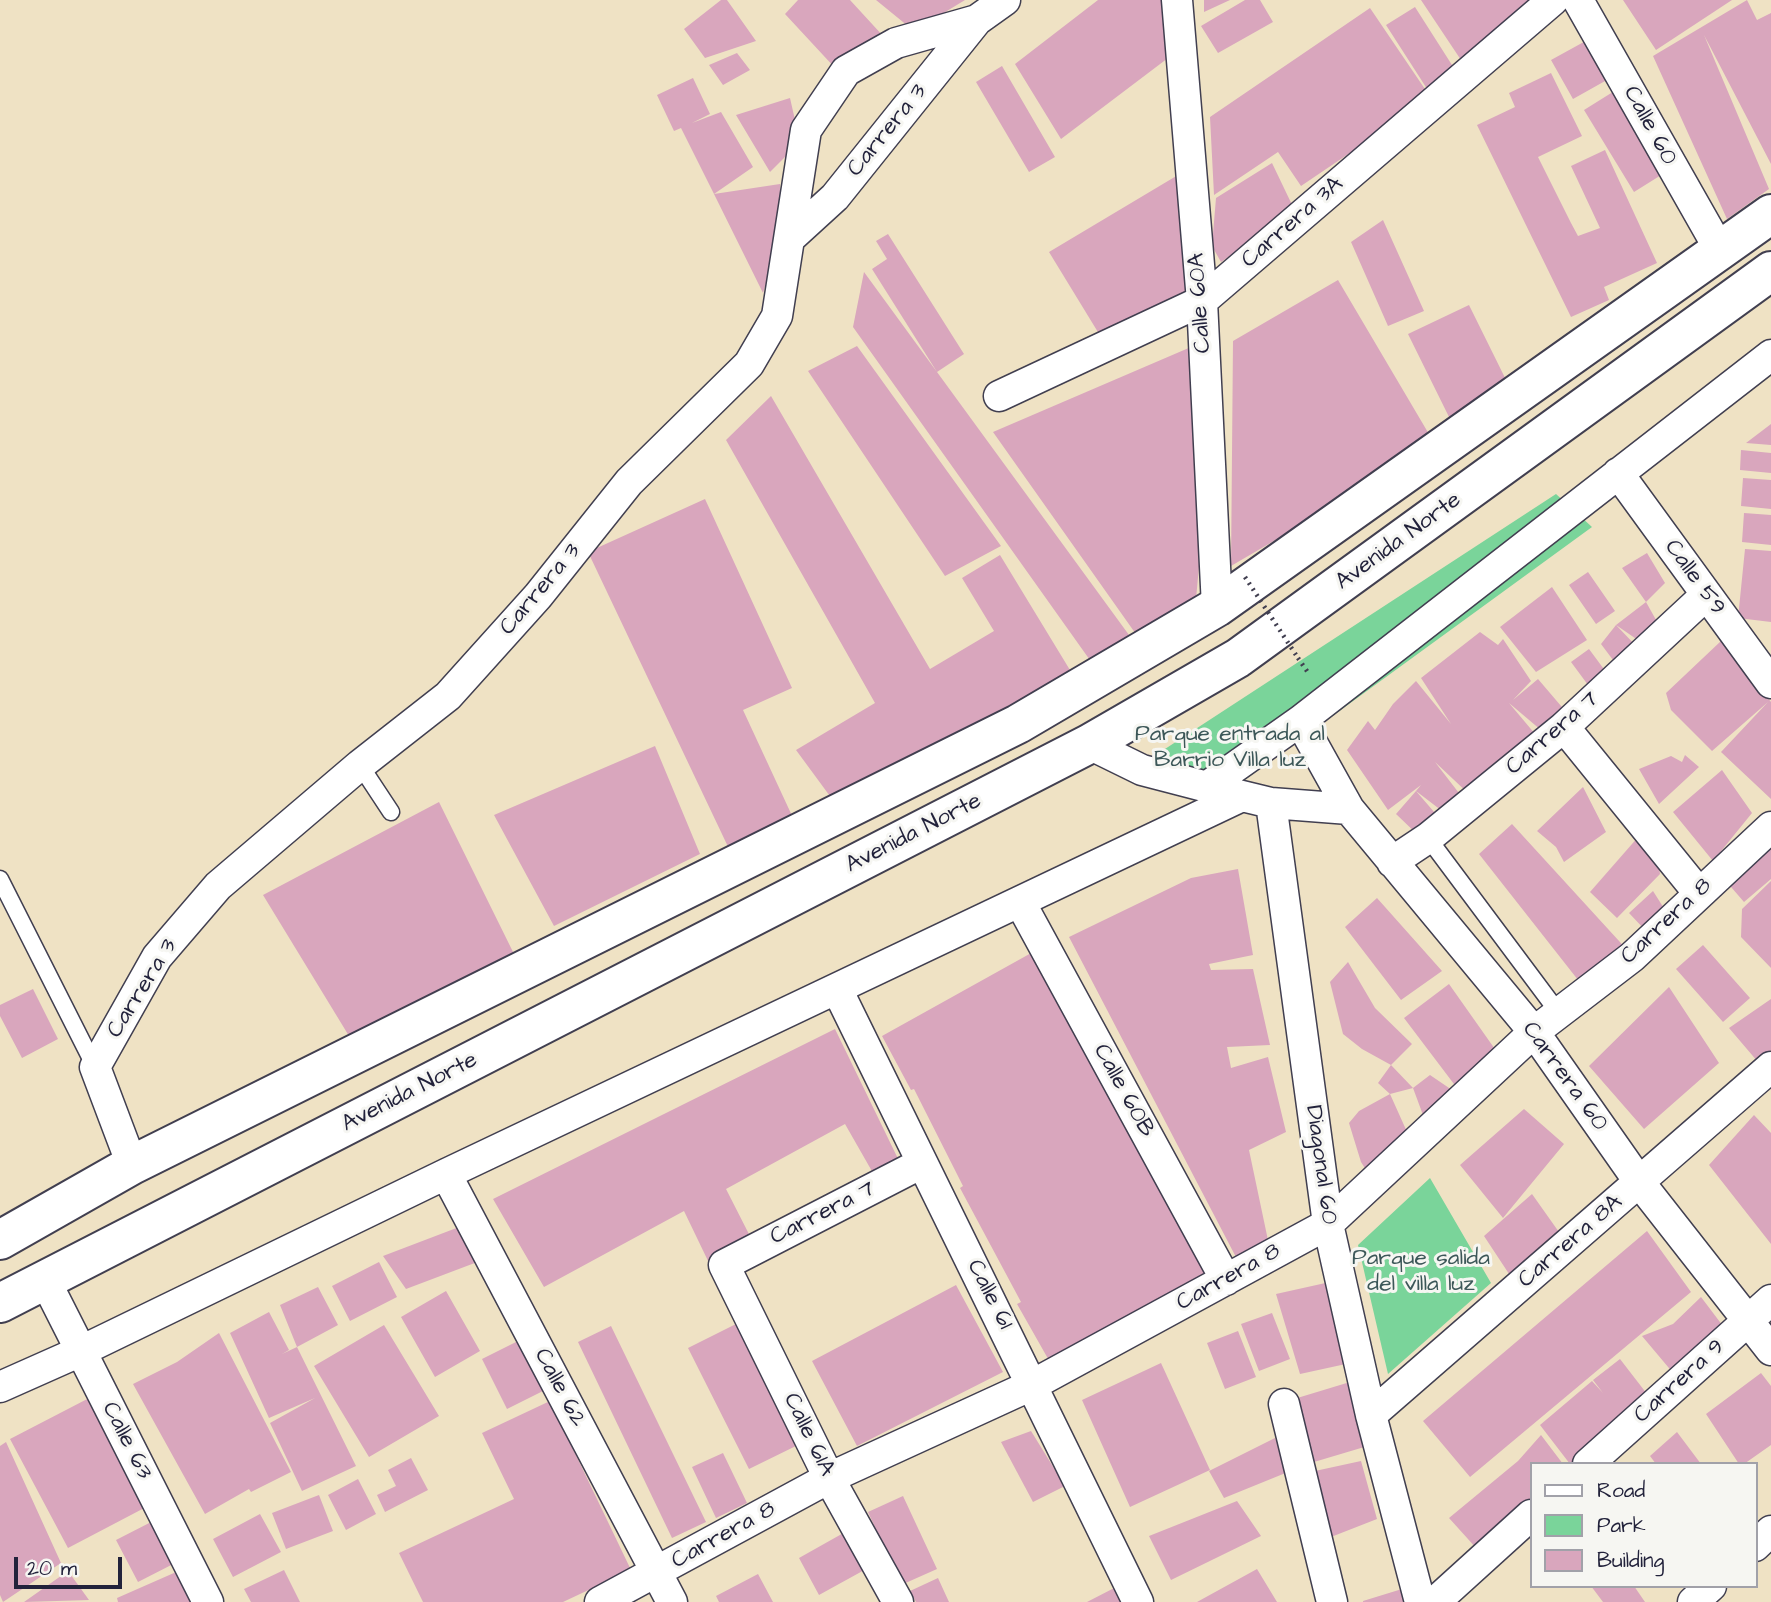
<!DOCTYPE html>
<style>
body{margin:0}
#map{position:relative;width:1771px;height:1602px;overflow:hidden;background:#efe2c4;font-family:"Architects Daughter",sans-serif}
canvas{display:block}
.legend{position:absolute;left:1530px;top:1462px;width:228px;height:126px;box-sizing:border-box;background:#f6f6f2;border:2px solid #a1a1a9;margin:0;padding:9px 12px;list-style:none;font-size:21px;color:#22223b}
.legend li{display:flex;align-items:center;gap:14px;height:35px}
.legend b{width:35px;border:2px solid #a1a1a9}
.scale{position:absolute;left:14px;top:1557px;width:108px;height:32px;box-sizing:border-box;border:4px solid #22223b;border-top:0;padding-left:9px;font-size:21px;line-height:24px;white-space:nowrap;color:#22223b;-webkit-text-stroke:5px #f6f6f2;paint-order:stroke}
</style>
<div id="map">
<canvas width="1771" height="1602"></canvas>
<ul class="legend">
<li><b style="height:9px;background:#fff"></b>Road</li>
<li><b style="height:19px;background:#7ad49a"></b>Park</li>
<li><b style="height:19px;background:#d9a6bd"></b>Building</li>
</ul>
<div class="scale">20 m</div>
</div>
<script>
const ctx = document.querySelector('canvas').getContext('2d');
ctx.lineJoin = 'round';
function paint(path, color) { ctx.fillStyle = color; ctx.fill(path, 'evenodd'); }
const toPath = rows => new Path2D(rows.map(r => 'M' + r).join(''));
function stroke(path, color, width, dash) { ctx.strokeStyle = color; ctx.lineWidth = width; ctx.lineCap = dash ? 'butt' : 'round'; ctx.setLineDash(dash || []); ctx.stroke(path); }
function label(font, color, halo, rows, align = 'center') {
  ctx.font = font + ' "Architects Daughter",sans-serif'; ctx.lineWidth = 6; ctx.setLineDash([]); ctx.textBaseline = 'middle'; ctx.strokeStyle = halo; ctx.fillStyle = color; for (const [text, x, y, turn = 0] of rows) {
    ctx.save(); ctx.translate(x, y); ctx.rotate((+turn || 0) * Math.PI / 180); ctx.textAlign = isNaN(turn) ? turn : align; if (halo) ctx.strokeText(text, 0, 0); ctx.fillText(text, 0, 0); ctx.restore();
  }
}
paint(toPath([
 [1556,494,1592,527,1235,787,1145,762],
 [1430,1178,1491,1283,1388,1374,1358,1245]
]), '#7ad49a');
paint(toPath([
 [721,0,727,0,756,41,705,58,684,29],
 [798,0,850,0,884,37,836,69,785,14],
 [876,0,965,0,914,31],
 [1098,0,1169,0,1172,55,1061,139,1015,64],
 [1204,0,1230,0,1204,12],
 [1245,0,1260,0,1273,22,1218,53,1201,26],
 [1421,0,1535,0,1465,66],
 [1623,0,1732,0,1656,50],
 [1747,0,1757,20,1771,13,1771,164,1704,35,1769,189,1727,219,1653,56],
 [1415,7,1459,76,1431,95,1386,25],
 [1370,8,1431,98,1301,186,1278,152,1214,195,1210,117],
 [1591,38,1614,76,1573,99,1551,60],
 [737,53,750,70,723,85,709,65],
 [1002,66,1055,157,1029,172,976,82],
 [1551,73,1582,136,1538,157,1571,223,1548,235,1571,223,1578,236,1600,228,1571,166,1605,150,1657,263,1604,287,1609,300,1571,317,1477,125,1515,107,1509,93],
 [693,78,710,114,692,123,721,112,753,167,714,194,681,128,674,131,657,95],
 [1616,90,1666,172,1634,192,1584,110],
 [790,98,800,142,770,172,736,115],
 [1272,163,1295,211,1221,262,1212,246,1216,198],
 [1183,172,1198,276,1186,288,1181,304,1104,342,1049,252],
 [780,184,781,233,763,293,714,194],
 [1383,220,1424,311,1388,326,1351,242],
 [888,234,964,354,937,372,872,269,887,259,876,241],
 [864,272,1129,635,1092,663,853,327],
 [1338,280,1436,446,1231,566,1233,341],
 [1469,305,1512,392,1451,421,1408,334],
 [857,346,1001,546,945,576,808,371],
 [1191,347,1204,512,1195,610,1138,637,993,432],
 [771,396,930,669,994,631,962,578,1000,555,1073,675,835,803,796,750,875,703,726,440],
 [1771,424,1771,445,1746,443],
 [1741,450,1771,453,1771,473,1740,470],
 [1743,478,1771,480,1771,509,1741,506],
 [705,499,792,688,743,710,794,820,731,853,588,552],
 [1744,513,1771,515,1771,545,1742,542],
 [1745,549,1771,551,1771,622,1738,618],
 [1647,553,1665,583,1646,602,1622,568],
 [1588,572,1615,611,1596,624,1569,585],
 [1552,587,1587,640,1536,672,1500,627],
 [1646,602,1660,627,1645,645,1616,625],
 [1616,625,1639,649,1619,668,1601,644],
 [1480,632,1498,645,1503,639,1531,681,1513,700,1538,679,1567,713,1548,736,1509,703,1541,741,1471,796,1435,762,1462,797,1446,814,1416,791,1421,785,1388,810,1347,750,1368,721,1375,730,1393,704,1416,681,1451,724,1421,678],
 [1721,641,1771,702,1771,799,1721,752,1768,702,1712,751,1671,710,1666,693],
 [1589,649,1609,676,1591,689,1571,662],
 [655,746,700,854,554,926,494,815],
 [1685,755,1699,767,1659,804,1639,769,1671,756,1682,762],
 [1722,770,1752,813,1713,861,1673,812],
 [1583,787,1606,832,1564,862,1556,847,1537,831],
 [1416,791,1441,820,1420,837,1396,814],
 [439,802,515,956,349,1036,263,895],
 [1512,824,1630,953,1582,985,1479,854],
 [1639,836,1656,849,1660,874,1617,918,1590,892],
 [1768,845,1771,849,1771,879,1744,902,1725,880],
 [1238,869,1253,955,1209,964,1211,970,1253,969,1270,1045,1227,1047,1231,1068,1268,1057,1286,1132,1249,1150,1269,1245,1238,1261,1069,937,1191,878],
 [1771,881,1771,968,1741,937,1742,909],
 [1653,891,1667,913,1646,931,1629,913],
 [1377,898,1442,971,1401,1000,1345,927],
 [1703,945,1750,998,1723,1022,1676,969],
 [1042,947,1219,1274,1055,1371,1017,1304,1021,1302,960,1188,963,1186,914,1089,911,1090,882,1036],
 [1348,962,1375,1008,1412,1044,1391,1065,1362,1049,1343,1034,1330,982],
 [1449,984,1497,1052,1460,1092,1404,1018],
 [1669,987,1719,1063,1644,1129,1589,1066],
 [33,989,58,1039,22,1058,0,1016,0,1005],
 [1771,999,1771,1050,1758,1062,1729,1028],
 [835,1029,903,1169,877,1180,845,1124,726,1189,754,1244,710,1265,684,1211,544,1287,493,1199],
 [1391,1065,1413,1088,1430,1075,1452,1090,1423,1115,1413,1088,1390,1094,1378,1083],
 [1390,1094,1412,1143,1368,1173,1361,1162,1349,1123,1359,1111],
 [1524,1109,1564,1144,1503,1218,1460,1165],
 [1754,1115,1771,1133,1771,1244,1709,1165],
 [1532,1194,1566,1242,1515,1283,1484,1236],
 [467,1224,480,1261,406,1289,383,1256],
 [1647,1231,1691,1292,1470,1477,1423,1421],
 [379,1262,397,1297,350,1321,332,1286],
 [1330,1282,1355,1362,1300,1374,1276,1294],
 [956,1285,1003,1372,857,1446,812,1361],
 [318,1287,338,1325,297,1347,356,1466,302,1491,270,1423,315,1398,269,1418,230,1333,269,1312,289,1350,282,1354,297,1347,280,1305],
 [446,1291,480,1351,435,1377,401,1317],
 [1701,1297,1729,1334,1679,1380,1642,1336,1673,1324],
 [1272,1313,1290,1359,1259,1371,1241,1324],
 [740,1322,802,1443,749,1469,688,1348],
 [384,1325,439,1416,369,1457,314,1366],
 [611,1326,706,1522,672,1538,578,1342],
 [1238,1331,1256,1377,1225,1389,1207,1343],
 [219,1333,291,1472,251,1492,249,1489,205,1514,133,1384,177,1362],
 [526,1337,551,1387,507,1409,482,1359],
 [1620,1359,1654,1403,1582,1464,1570,1464,1540,1425,1592,1381,1603,1393,1593,1380],
 [1161,1363,1210,1470,1130,1507,1082,1400],
 [1761,1373,1771,1386,1771,1445,1744,1464,1739,1464,1706,1414],
 [1350,1382,1371,1445,1314,1462,1294,1399],
 [93,1396,150,1505,68,1548,10,1439],
 [550,1401,631,1570,563,1602,423,1602,399,1553,514,1499,482,1433],
 [1031,1431,1065,1486,1033,1502,1001,1442],
 [1677,1432,1701,1464,1656,1464,1650,1456],
 [1541,1435,1563,1464,1531,1464,1531,1500,1477,1549,1449,1518,1518,1461],
 [1275,1438,1288,1472,1224,1498,1209,1471],
 [6,1442,61,1563,3,1602,0,1595,0,1446],
 [723,1453,747,1503,716,1518,692,1467],
 [411,1458,428,1490,385,1512,377,1495,396,1486,388,1470],
 [1361,1461,1377,1519,1331,1537,1315,1471],
 [358,1479,376,1514,346,1530,328,1495],
 [319,1495,333,1531,286,1549,272,1513],
 [903,1496,937,1569,901,1585,868,1512],
 [1237,1501,1261,1536,1171,1580,1149,1536],
 [260,1514,281,1552,233,1577,213,1539],
 [159,1518,181,1560,138,1582,116,1540],
 [847,1531,868,1568,819,1595,799,1558],
 [183,1569,199,1602,118,1602,117,1598],
 [1257,1569,1277,1602,1197,1602],
 [284,1570,300,1602,251,1602,244,1589],
 [68,1571,89,1600,24,1602],
 [758,1574,773,1602,719,1602,716,1596],
 [938,1578,949,1602,916,1602,910,1591],
 [1120,1585,1129,1602,1087,1602],
 [1591,1586,1634,1586,1645,1602,1603,1602],
 [1402,1589,1408,1602,1363,1602,1363,1601]
]), '#d9a6bd');
const lane = toPath([
 [360,765,391,812],
 [1428,838,1558,1012],
 [0,879,95,1067]
]);
const street = toPath([
 [1177,0,1202,301,1217,607],
 [1578,0,1721,252],
 [789,239,806,130,846,71,896,43,977,20],
 [999,396,1202,301,1553,0],
 [1618,473,1771,683],
 [1300,721,1349,809],
 [1564,727,1698,892],
 [1089,744,1142,770,1242,796,1271,803,1349,809,1534,1032,1640,1183,1771,1350],
 [1208,786,1300,721,1771,355],
 [1271,803,1328,1224,1371,1415,1420,1602],
 [1392,862,1428,838,1564,727,1706,595],
 [1020,902,1226,1280],
 [837,989,1138,1602],
 [132,1165,95,1067,157,957,218,886,360,765,448,696,538,596,629,482,749,364,777,316,789,239,835,197,977,20,1005,0],
 [446,1174,672,1602],
 [45,1280,208,1602],
 [0,1387,81,1351,446,1174,1242,796],
 [1284,1404,1332,1602],
 [1371,1415,1771,1067],
 [1588,1464,1771,1300],
 [1755,1546,1771,1531],
 [600,1602,829,1478,1034,1384,1328,1224,1534,1032,1632,957,1771,827],
 [898,1602,829,1478,724,1265,922,1163],
 [1435,1602,1531,1515],
 [1693,1602,1711,1586]
]);
const primary = toPath([
 [0,1240,132,1165,1018,724,1217,607,1771,214],
 [0,1303,1089,744,1238,658,1771,271]
]);
stroke(lane, '#413f50', 19);
stroke(street, '#413f50', 33);
stroke(primary, '#413f50', 42);
stroke(toPath([
 [1298,658,1309,674]
]), '#413f50', 4.5, [2, 5]);
stroke(lane, '#fff', 16);
stroke(street, '#fff', 30);
stroke(primary, '#fff', 38);
stroke(toPath([
 [1245,577,1298,658]
]), '#413f50', 4.5, [2, 5]);
label('23px', '#22223b', '#f6f6f2', [
 ["Calle 60",1649,126,61],
 ["Carrera 3",888,131,-51],
 ["Carrera 3A",1293,223,-41],
 ["Calle 60A",1201,303,-94],
 ["Avenida Norte",1399,542,-36],
 ["Calle 59",1694,578,54],
 ["Carrera 3",541,590,-50],
 ["Carrera 7",1553,734,-41],
 ["Avenida Norte",914,834,-27],
 ["Carrera 8",1667,922,-43],
 ["Carrera 3",143,989,-58],
 ["Carrera 60",1564,1077,54],
 ["Calle 60B",1123,1091,61],
 ["Avenida Norte",410,1093,-27],
 ["Diagonal 60",1320,1165,82],
 ["Carrera 7",823,1214,-27],
 ["Carrera 8A",1571,1242,-41],
 ["Carrera 8",1229,1278,-29],
 ["Calle 61",989,1295,63],
 ["Carrera 9",1680,1382,-42],
 ["Calle 62",559,1388,62],
 ["Calle 61A",808,1435,64],
 ["Calle 63",126,1441,63],
 ["Carrera 8",724,1536,-29]
]);
label('23px', '#3c5758', '#f6f6f2', [
 ["Parque entrada al",1230,735],
 ["Barrio Villa luz",1230,761],
 ["Parque salida",1421,1259],
 ["del villa luz",1421,1285]
]);
</script>
